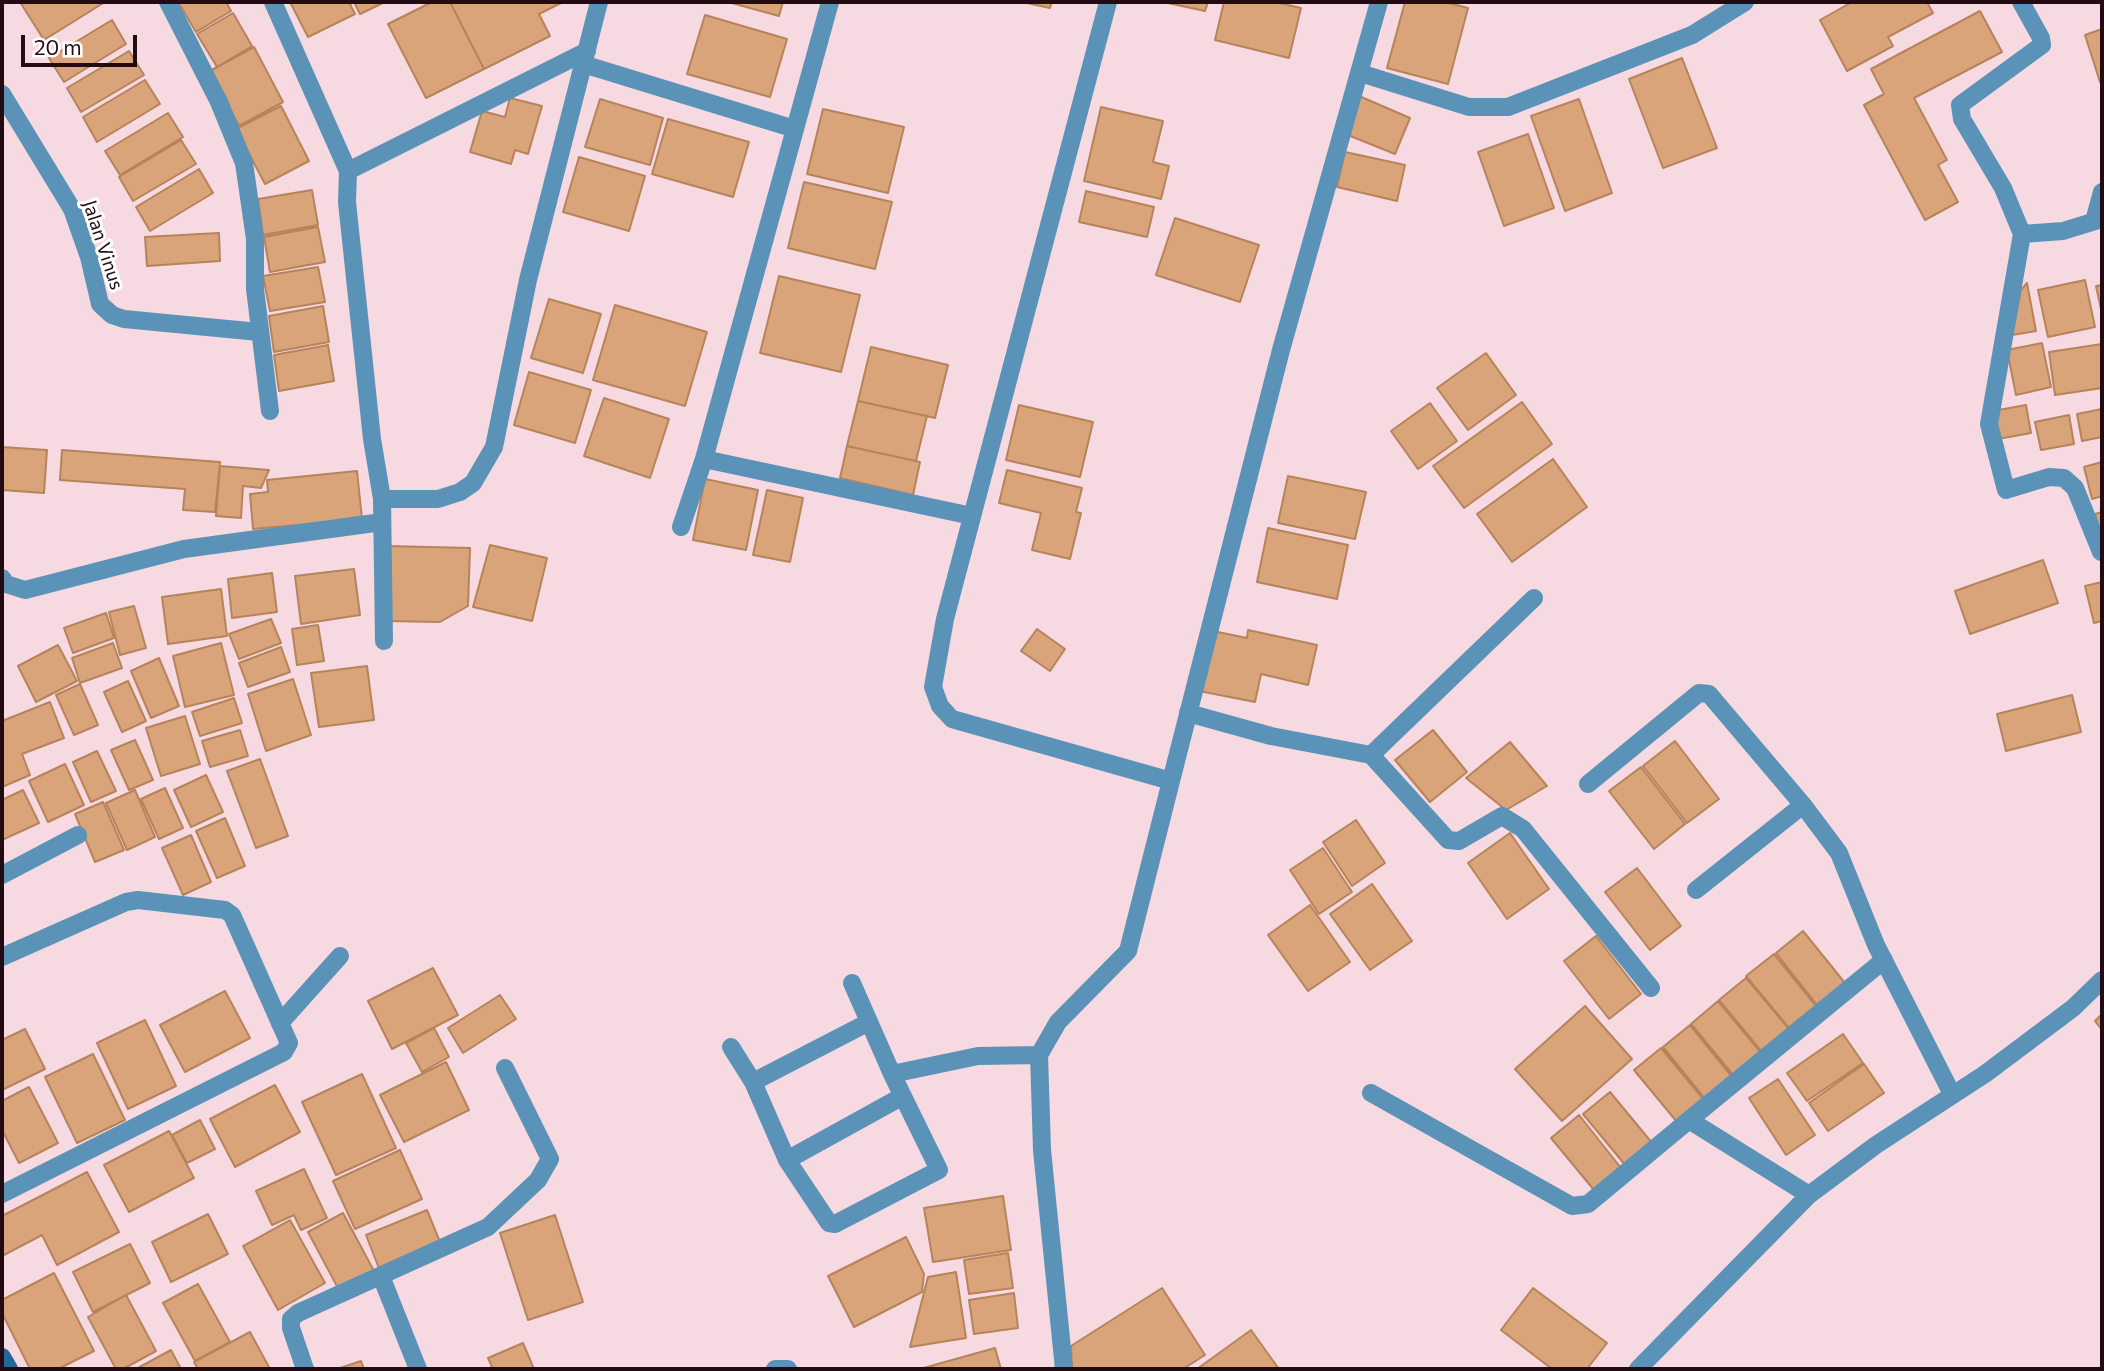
<!DOCTYPE html>
<style>
body{margin:0}
#map{position:relative;width:2104px;height:1371px;overflow:hidden;background:#f6d9e1;font-family:Commissioner,sans-serif}
canvas{display:block}
.frame{position:absolute;inset:0;border:4px solid #230b14;pointer-events:none}
.scale{position:absolute;left:21px;top:35px;width:116px;height:32px;box-sizing:border-box;border:4px solid #230b14;border-top:0;padding-left:9px;font-size:21px;line-height:24px;white-space:nowrap;color:#230b14;-webkit-text-stroke:5px #fff;paint-order:stroke}
</style>
<div id="map">
<canvas width="2104" height="1371"></canvas>
<div class="frame"></div>
<div class="scale">20 m</div>
</div>
<script>
const ctx = document.querySelector('canvas').getContext('2d');
ctx.lineJoin = 'round';
function paint(path, color) { ctx.fillStyle = color; ctx.fill(path, 'evenodd'); }
const toPath = rows => new Path2D(rows.map(r => 'M' + r).join(''));
function stroke(path, color, width, dash) { ctx.strokeStyle = color; ctx.lineWidth = width; ctx.lineCap = dash ? 'butt' : 'round'; ctx.setLineDash(dash || []); ctx.stroke(path); }
function label(font, color, halo, rows, align = 'center') {
  ctx.font = font + ' Commissioner,sans-serif'; ctx.lineWidth = 6; ctx.setLineDash([]); ctx.textBaseline = 'middle'; ctx.strokeStyle = halo; ctx.fillStyle = color; for (const [text, x, y, turn = 0] of rows) {
    ctx.save(); ctx.translate(x, y); ctx.rotate((+turn || 0) * Math.PI / 180); ctx.textAlign = isNaN(turn) ? turn : align; if (halo) ctx.strokeText(text, 0, 0); ctx.fillText(text, 0, 0); ctx.restore();
  }
}
const building = toPath([
 [20,2,105,2,44,40,20,2],
 [178,2,226,2,231,11,196,32,178,2],
 [290,2,349,2,355,14,308,37,290,2],
 [354,2,385,2,360,14,354,2],
 [432,2,450,2,484,69,426,98,388,24,432,2],
 [450,2,563,2,539,14,550,36,484,69,450,2],
 [728,2,783,2,779,16,728,2],
 [1022,2,1052,2,1050,8,1022,2],
 [1163,2,1208,2,1205,11,1163,2],
 [1224,2,1275,2,1301,8,1289,58,1215,40,1224,2],
 [1405,2,1445,2,1468,8,1448,84,1387,68,1405,2],
 [1927,2,1933,13,1888,37,1893,46,1847,71,1820,20,1852,2,1927,2],
 [1980,11,2002,52,1914,98,1947,160,1938,165,1958,202,1925,220,1864,105,1884,94,1871,69,1980,11],
 [233,13,252,46,217,67,197,34,233,13],
 [705,15,787,39,770,97,687,74,705,15],
 [112,20,126,44,64,82,49,58,112,20],
 [2102,29,2102,81,2100,82,2085,35,2102,29],
 [254,47,283,102,239,126,210,71,254,47],
 [129,51,144,75,81,112,67,88,129,51],
 [1682,58,1717,148,1663,168,1629,79,1682,58],
 [145,80,160,104,97,142,83,117,145,80],
 [1359,96,1410,118,1395,154,1343,133,1359,96],
 [510,98,542,106,528,154,515,150,511,164,470,152,482,111,505,117,510,98],
 [600,99,663,118,650,165,585,147,600,99],
 [1579,99,1612,193,1565,211,1531,116,1579,99],
 [281,106,309,161,265,184,236,129,281,106],
 [1101,107,1163,121,1153,162,1169,166,1161,199,1084,181,1101,107],
 [823,109,904,127,888,193,807,174,823,109],
 [168,113,183,137,120,175,105,151,168,113],
 [668,119,749,142,733,197,652,174,668,119],
 [1528,134,1554,208,1504,226,1478,152,1528,134],
 [181,140,196,164,133,201,119,177,181,140],
 [1345,152,1405,165,1397,201,1337,187,1345,152],
 [579,157,645,176,629,231,563,212,579,157],
 [199,169,213,193,150,231,136,207,199,169],
 [804,182,892,202,875,269,788,248,804,182],
 [312,190,318,225,263,235,258,199,312,190],
 [1086,191,1154,207,1147,237,1079,222,1086,191],
 [1175,218,1259,245,1240,302,1156,275,1175,218],
 [318,227,325,262,270,272,264,237,318,227],
 [219,233,220,261,147,266,145,237,219,233],
 [318,267,325,302,270,311,263,276,318,267],
 [779,276,860,295,841,372,760,353,779,276],
 [2085,280,2095,327,2048,337,2038,290,2085,280],
 [2027,283,2036,331,2012,335,2021,290,2027,283],
 [2102,285,2102,314,2096,286,2102,285],
 [549,299,601,314,583,373,531,358,549,299],
 [615,305,707,332,685,406,593,380,615,305],
 [323,306,329,342,274,352,269,316,323,306],
 [2042,343,2051,387,2016,395,2007,350,2042,343],
 [2102,344,2102,388,2055,395,2049,352,2102,344],
 [328,345,334,381,279,391,274,355,328,345],
 [871,347,948,365,935,418,858,401,871,347],
 [1486,353,1516,395,1468,430,1437,388,1486,353],
 [529,372,591,390,575,443,514,425,529,372],
 [604,398,669,419,650,478,584,456,604,398],
 [858,401,927,416,916,461,847,446,858,401],
 [1522,402,1552,444,1464,508,1433,466,1522,402],
 [1430,403,1457,441,1418,469,1391,431,1430,403],
 [1019,405,1093,422,1080,477,1006,460,1019,405],
 [2026,405,2031,433,1998,439,1993,411,2026,405],
 [2102,409,2102,437,2082,441,2077,414,2102,409],
 [2069,415,2074,444,2041,450,2035,422,2069,415],
 [847,446,920,462,913,495,840,478,847,446],
 [2,447,47,450,44,493,2,490,2,447],
 [62,450,220,462,215,512,183,510,185,489,60,480,62,450],
 [1553,459,1587,507,1512,562,1477,514,1553,459],
 [2102,462,2102,496,2092,499,2084,467,2102,462],
 [220,466,269,470,261,488,243,486,241,518,216,516,220,466],
 [1007,470,1082,488,1076,512,1081,513,1070,559,1032,550,1041,513,999,503,1007,470],
 [357,471,362,519,253,529,250,494,268,492,267,480,357,471],
 [1288,476,1366,492,1355,539,1278,523,1288,476],
 [705,479,758,490,746,550,693,540,705,479],
 [767,490,803,498,790,562,753,555,767,490],
 [2102,512,2102,545,2095,514,2102,512],
 [1268,528,1348,545,1337,599,1257,582,1268,528],
 [490,545,547,558,532,621,473,607,490,545],
 [387,546,470,548,468,606,440,622,386,621,387,546],
 [2043,560,2058,603,1970,634,1955,591,2043,560],
 [354,569,360,615,301,624,295,576,354,569],
 [272,573,277,612,232,618,228,579,272,573],
 [2102,582,2102,621,2094,623,2085,586,2102,582],
 [221,589,227,636,168,644,162,597,221,589],
 [134,606,146,648,120,655,109,612,134,606],
 [106,613,114,638,73,653,64,628,106,613],
 [271,619,281,643,239,659,229,634,271,619],
 [318,625,324,661,297,665,292,629,318,625],
 [1037,629,1065,649,1050,671,1021,651,1037,629],
 [1248,630,1317,645,1308,685,1261,674,1255,702,1199,691,1213,631,1247,638,1248,630],
 [113,643,122,668,80,683,72,658,113,643],
 [221,643,234,695,185,707,173,656,221,643],
 [58,645,77,681,36,702,18,666,58,645],
 [281,647,290,672,248,687,239,663,281,647],
 [159,658,179,706,151,718,131,671,159,658],
 [367,666,374,720,319,727,311,673,367,666],
 [293,679,311,735,266,751,248,694,293,679],
 [128,681,146,721,122,732,104,692,128,681],
 [80,684,98,725,74,735,56,695,80,684],
 [2072,695,2081,732,2006,751,1997,714,2072,695],
 [234,698,242,723,200,736,192,712,234,698],
 [50,702,64,738,22,754,30,775,2,787,2,721,50,702],
 [185,716,200,764,161,776,146,728,185,716],
 [240,730,248,756,210,767,202,741,240,730],
 [1433,730,1467,772,1430,802,1395,760,1433,730],
 [135,740,153,780,129,790,111,750,135,740],
 [1675,741,1719,799,1687,823,1643,766,1675,741],
 [1510,742,1547,786,1506,810,1466,778,1510,742],
 [97,751,116,791,91,802,73,762,97,751],
 [260,759,288,836,256,848,227,771,260,759],
 [65,764,84,805,48,822,29,781,65,764],
 [1641,767,1685,824,1654,849,1609,791,1641,767],
 [206,775,223,812,191,827,174,790,206,775],
 [165,788,183,828,159,839,141,799,165,788],
 [23,790,39,823,2,840,2,800,23,790],
 [135,790,155,837,127,850,106,803,135,790],
 [103,802,124,850,95,862,75,814,103,802],
 [225,818,245,866,217,878,196,831,225,818],
 [1356,820,1385,863,1352,886,1323,842,1356,820],
 [1510,833,1549,889,1507,919,1468,863,1510,833],
 [191,835,211,882,183,895,162,848,191,835],
 [1323,848,1352,892,1319,914,1290,870,1323,848],
 [1637,868,1681,926,1650,950,1605,892,1637,868],
 [1372,884,1412,941,1370,970,1330,914,1372,884],
 [1310,905,1350,962,1308,991,1268,935,1310,905],
 [1803,931,1845,983,1818,1006,1776,953,1803,931],
 [1596,936,1641,994,1609,1019,1564,961,1596,936],
 [1774,954,1816,1006,1789,1028,1746,976,1774,954],
 [433,968,458,1015,392,1049,368,1001,433,968],
 [1746,978,1790,1030,1762,1052,1719,1000,1746,978],
 [225,991,250,1038,185,1072,160,1025,225,991],
 [500,995,516,1019,463,1053,448,1028,500,995],
 [1718,1001,1762,1054,1734,1076,1691,1024,1718,1001],
 [1585,1006,1632,1059,1562,1121,1515,1069,1585,1006],
 [2102,1014,2102,1030,2095,1021,2102,1014],
 [145,1020,176,1086,128,1109,97,1043,145,1020],
 [1690,1025,1732,1077,1705,1099,1663,1047,1690,1025],
 [434,1028,449,1057,422,1072,406,1043,434,1028],
 [25,1029,45,1069,2,1090,2,1040,25,1029],
 [1843,1034,1863,1063,1807,1101,1787,1073,1843,1034],
 [1661,1048,1704,1100,1677,1122,1634,1070,1661,1048],
 [93,1054,125,1120,77,1143,45,1077,93,1054],
 [446,1062,469,1110,404,1142,380,1095,446,1062],
 [1864,1064,1884,1093,1828,1131,1809,1103,1864,1064],
 [362,1074,396,1148,336,1175,302,1102,362,1074],
 [1778,1079,1815,1135,1786,1155,1749,1098,1778,1079],
 [275,1085,300,1132,235,1167,210,1119,275,1085],
 [29,1087,58,1143,19,1163,2,1130,2,1101,29,1087],
 [1610,1092,1653,1144,1626,1166,1583,1114,1610,1092],
 [1579,1115,1621,1168,1594,1190,1551,1138,1579,1115],
 [200,1120,215,1149,187,1163,172,1135,200,1120],
 [169,1131,194,1178,129,1212,104,1165,169,1131],
 [400,1150,422,1199,355,1229,333,1181,400,1150],
 [304,1169,327,1218,301,1230,294,1215,272,1225,256,1191,304,1169],
 [87,1172,119,1232,57,1265,42,1235,2,1256,2,1216,87,1172],
 [1003,1196,1011,1250,933,1262,924,1208,1003,1196],
 [427,1210,442,1247,380,1271,366,1235,427,1210],
 [343,1213,374,1271,339,1290,308,1232,343,1213],
 [208,1214,228,1254,171,1282,152,1242,208,1214],
 [555,1215,583,1302,528,1320,500,1233,555,1215],
 [290,1220,325,1283,278,1310,243,1246,290,1220],
 [906,1237,924,1274,922,1292,854,1327,828,1276,906,1237],
 [130,1244,150,1283,93,1312,73,1272,130,1244],
 [1008,1253,1013,1288,969,1294,964,1260,1008,1253],
 [956,1272,966,1338,910,1347,928,1277,956,1272],
 [54,1273,94,1351,58,1369,30,1369,2,1313,2,1300,54,1273],
 [198,1284,230,1342,195,1361,163,1303,198,1284],
 [1162,1288,1205,1355,1183,1369,1072,1369,1071,1346,1162,1288],
 [1533,1288,1607,1343,1587,1369,1552,1369,1501,1330,1533,1288],
 [1014,1293,1018,1328,974,1334,969,1300,1014,1293],
 [126,1295,156,1351,123,1369,116,1369,88,1317,126,1295],
 [1251,1330,1279,1369,1197,1369,1251,1330],
 [250,1332,270,1369,198,1369,194,1362,250,1332],
 [523,1343,534,1369,493,1369,488,1358,523,1343],
 [995,1348,1001,1369,920,1369,995,1348],
 [171,1350,181,1369,136,1369,171,1350],
 [361,1361,364,1369,337,1369,361,1361]
]);
paint(building, '#daa47b');
stroke(building, '#b7835b', 2);
stroke(toPath([
 [280,1023,340,956]
]), '#5a93b7', 18);
stroke(toPath([
 [168,2,219,102,244,163,255,239,255,289,270,411],
 [273,2,348,171,347,202,372,439,382,499,384,641],
 [830,2,704,459,972,516],
 [1108,2,945,619,933,687,940,706,952,719,1171,781,1281,350,1379,2],
 [2021,2,2041,38,2042,45,1960,105,1962,119,2003,188,2022,234,1989,424,2006,490,2049,477,2064,478,2075,488,2101,552],
 [583,64,795,129],
 [1360,73,1469,107,1508,107,1692,35,1745,2],
 [2,94,72,209,89,257,100,304,112,315,124,319,259,332],
 [348,171,587,51],
 [2094,221,2102,192],
 [2022,234,2063,231,2102,219],
 [382,499,438,499,460,492,473,483,494,447,528,280,599,2],
 [681,527,704,459],
 [2,578,6,584,25,590,184,549,382,522],
 [1188,713,1271,736,1371,755,1448,840,1459,841,1502,816,1523,829,1651,988],
 [1371,755,1534,598],
 [1588,784,1699,693,1709,694,1803,805,1839,853,1876,945,1952,1094],
 [2,875,78,835],
 [1696,890,1803,805],
 [2,957,126,902,138,900,225,910,232,915,289,1043,284,1052,2,1194],
 [852,983,892,1074,939,1170,835,1224,829,1223,787,1160,753,1082,869,1022],
 [731,1047,753,1082],
 [892,1074,978,1056,1039,1055],
 [1371,1093,1572,1206,1588,1204,1689,1120,1809,1195],
 [1689,1120,1884,960],
 [787,1160,903,1096],
 [381,1276,418,1369],
 [305,1369,291,1328,291,1319,298,1313,488,1227,538,1180,550,1159,505,1068],
 [775,1369,788,1369],
 [1064,1369,1042,1150,1039,1055,1058,1022,1128,951,1171,781],
 [1638,1369,1809,1195,1876,1145,1985,1074,2073,1008,2102,980]
]), '#5a93b7', 18);
stroke(toPath([
 [2,1357,9,1369]
]), '#1e6a94', 18);
label('19px', '#230b14', '#fff', [
 ["Jalan Vinus",103,245,72]
]);
</script>
